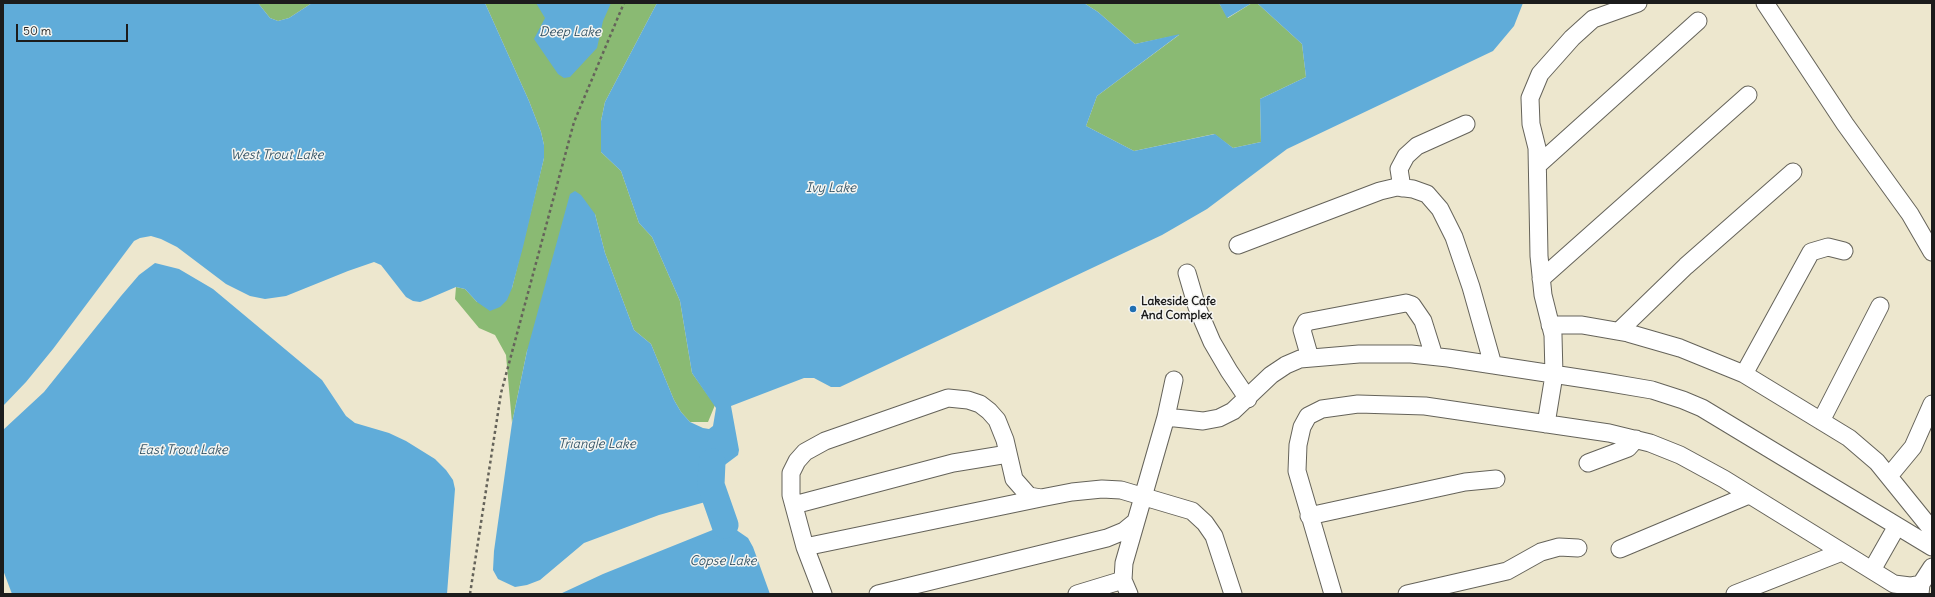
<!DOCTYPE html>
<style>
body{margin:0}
#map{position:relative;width:1935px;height:597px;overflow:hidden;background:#ede7ce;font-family:Delius,sans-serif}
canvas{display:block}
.frame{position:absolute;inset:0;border:4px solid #1c1c1c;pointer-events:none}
.scale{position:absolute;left:16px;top:24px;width:112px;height:18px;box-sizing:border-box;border:2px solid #1c1c1c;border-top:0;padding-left:5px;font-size:12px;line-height:14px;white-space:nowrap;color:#1c1c1c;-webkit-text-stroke:3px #f6f6f2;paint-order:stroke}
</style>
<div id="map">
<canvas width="1935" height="597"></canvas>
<div class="frame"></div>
<div class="scale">50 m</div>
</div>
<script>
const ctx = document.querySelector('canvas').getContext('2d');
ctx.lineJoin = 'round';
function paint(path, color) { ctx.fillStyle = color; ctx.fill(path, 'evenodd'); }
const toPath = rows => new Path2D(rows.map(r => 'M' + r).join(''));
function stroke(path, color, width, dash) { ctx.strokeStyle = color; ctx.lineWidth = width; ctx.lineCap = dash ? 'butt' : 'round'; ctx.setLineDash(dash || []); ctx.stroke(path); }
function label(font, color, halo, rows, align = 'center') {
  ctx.font = font + ' Delius,sans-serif'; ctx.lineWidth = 3; ctx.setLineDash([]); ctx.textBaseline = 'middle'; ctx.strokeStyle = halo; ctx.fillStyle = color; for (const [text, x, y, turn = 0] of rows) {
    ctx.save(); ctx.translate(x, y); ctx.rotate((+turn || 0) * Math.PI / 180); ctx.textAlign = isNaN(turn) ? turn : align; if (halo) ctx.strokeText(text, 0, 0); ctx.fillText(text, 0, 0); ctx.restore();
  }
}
paint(toPath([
 [258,3,312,3,289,18,278,21,270,18],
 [485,3,657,3,605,102,601,121,601,152,621,171,639,223,652,237,680,301,692,373,715,405,708,422,690,422,681,412,674,400,651,344,634,330,605,253,595,214,527,351,512,423,506,355,495,335,479,328,455,299,456,287,465,289,477,302,512,288,544,158,544,145,541,132,529,101],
 [1084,3,1219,3,1228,18,1252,3,1257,3,1302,44,1306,77,1260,99,1261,142,1233,148,1214,134,1134,151,1086,126,1097,96,1179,35,1135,44,1098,12]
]), '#8aba73');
paint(toPath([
 [3,3,258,3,270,18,278,21,289,18,312,3,485,3,529,101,541,132,544,145,544,158,523,247,512,288,507,300,500,307,490,311,477,302,465,289,456,287,428,299,420,302,413,301,406,297,381,265,374,262,348,271,286,296,265,299,250,296,226,284,177,247,161,239,151,236,140,238,134,241,53,349,26,382,3,406],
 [536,3,611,3,603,21,597,48,570,77,564,78,558,74,534,39,545,18],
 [657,3,1084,3,1098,12,1135,44,1180,34,1097,96,1086,126,1134,151,1215,134,1233,148,1261,142,1260,99,1306,77,1302,44,1257,3,1523,3,1514,26,1493,51,1287,149,1207,209,1162,235,840,387,831,387,814,378,804,378,731,406,739,450,738,455,718,470,717,477,720,493,716,499,659,515,584,543,540,580,527,585,515,587,498,579,493,570,494,551,512,423,527,351,570,194,575,191,581,195,595,214,605,253,634,330,651,344,674,400,681,412,690,422,703,428,709,429,713,426,716,408,692,373,680,301,652,237,639,223,621,171,601,152,601,121,605,102],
 [1219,3,1252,3,1227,18],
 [155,263,179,269,213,289,322,380,346,416,355,423,389,433,406,441,435,459,446,470,453,480,455,489,447,594,12,594,3,570,3,430,44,392,121,296,139,275],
 [725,525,732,527,748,538,753,547,770,594,560,594,603,574]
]), '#60acd9');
stroke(toPath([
 [712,462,711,485,725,525]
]), '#60acd9', 27);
const minor = toPath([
 [1765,3,1845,124,1910,214,1932,252],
 [1538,165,1698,21],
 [1402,188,1399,169,1406,156,1417,146,1466,124],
 [1238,245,1380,191,1397,187,1413,189,1427,194,1440,209,1454,237,1471,287,1493,365],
 [1187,273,1197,307,1212,342,1229,371,1248,399],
 [1541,279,1748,95],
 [1550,325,1582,325,1628,333,1680,348,1744,374,1849,438,1877,462,1932,530],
 [1619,331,1686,266,1793,172],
 [1310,358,1302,330,1306,322,1406,303,1412,305,1423,321,1434,356],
 [1744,374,1811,252,1828,247,1844,251],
 [1166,417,1203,421,1219,418,1233,411,1271,375,1286,365,1300,359,1359,354,1411,354,1448,358,1605,382,1652,390,1683,400,1702,408,1932,547],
 [1821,421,1880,306],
 [1546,424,1554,375,1553,335,1543,295,1539,256,1537,148,1531,124,1530,98,1540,74,1572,38,1593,19,1638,3],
 [1588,463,1628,448,1636,439],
 [1889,476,1913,447,1932,404],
 [794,505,953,463,1008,454],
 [1309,516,1465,482,1496,479],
 [805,547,1041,498],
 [1620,549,1749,495],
 [1872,570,1897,526],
 [823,594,805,547,791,495,791,473,797,461,805,452,825,441,948,398,968,400,980,404,989,411,997,420,1005,440,1014,479,1029,496,1041,498,1072,492,1102,489,1121,490,1192,511,1205,523,1214,536,1233,594],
 [878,594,1107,538,1124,531,1135,522],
 [1077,594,1123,580],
 [1129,594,1123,580,1124,563,1166,417,1174,380],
 [1333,594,1297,471,1298,445,1302,427,1308,416,1322,409,1358,404,1425,406,1609,433,1650,443,1680,455,1724,479,1894,584,1910,586,1921,584],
 [1407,594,1507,571,1541,552,1559,547,1578,548],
 [1735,594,1842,552],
 [1920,594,1921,584,1932,567]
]);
stroke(minor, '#65635a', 19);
stroke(toPath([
 [470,594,501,393,574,122,624,3]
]), '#65635a', 2.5, [3, 3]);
stroke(minor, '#fff', 17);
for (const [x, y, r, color] of [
 [1133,309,4,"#1f6fb2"]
]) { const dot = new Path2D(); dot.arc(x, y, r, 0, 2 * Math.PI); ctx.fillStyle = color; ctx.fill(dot); stroke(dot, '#f6f6f2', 1.5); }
label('bold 12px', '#1c1c1c', '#f6f6f2', [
 ["Lakeside Cafe",1141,302],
 ["And Complex",1141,316]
], 'left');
label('italic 13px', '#375668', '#f6f6f2', [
 ["Deep Lake",570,32],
 ["West Trout Lake",277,155],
 ["Ivy Lake",831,188],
 ["Triangle Lake",597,444],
 ["East Trout Lake",183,450],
 ["Copse Lake",723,561]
]);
</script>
